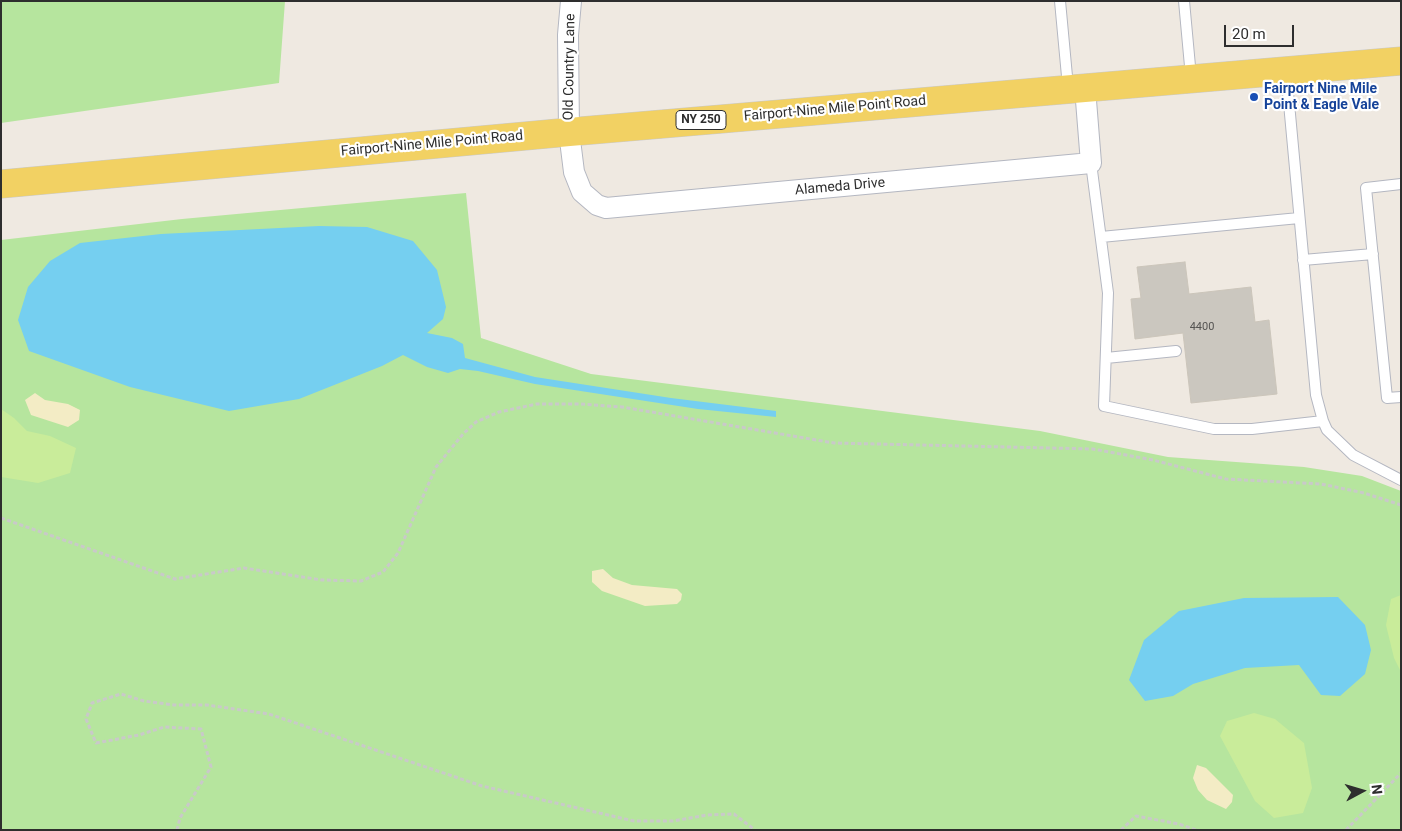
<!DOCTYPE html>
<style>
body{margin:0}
#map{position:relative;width:1402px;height:831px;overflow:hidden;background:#efe9e1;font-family:Roboto,sans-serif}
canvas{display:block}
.frame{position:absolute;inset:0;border:2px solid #2e2e2e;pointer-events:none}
.north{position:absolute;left:1337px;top:766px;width:50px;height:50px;-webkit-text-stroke:4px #fff;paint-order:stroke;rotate:84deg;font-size:14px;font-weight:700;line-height:20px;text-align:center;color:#2e2e2e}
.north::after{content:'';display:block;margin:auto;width:18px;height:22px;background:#2e2e2e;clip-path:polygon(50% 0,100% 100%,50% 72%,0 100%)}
.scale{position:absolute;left:1224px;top:25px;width:70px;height:22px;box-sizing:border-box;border:2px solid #2e2e2e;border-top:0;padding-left:6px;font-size:15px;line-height:18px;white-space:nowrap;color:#2e2e2e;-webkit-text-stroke:4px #fff;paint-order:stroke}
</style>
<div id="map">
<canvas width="1402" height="831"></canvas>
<div class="frame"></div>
<div class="north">N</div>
<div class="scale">20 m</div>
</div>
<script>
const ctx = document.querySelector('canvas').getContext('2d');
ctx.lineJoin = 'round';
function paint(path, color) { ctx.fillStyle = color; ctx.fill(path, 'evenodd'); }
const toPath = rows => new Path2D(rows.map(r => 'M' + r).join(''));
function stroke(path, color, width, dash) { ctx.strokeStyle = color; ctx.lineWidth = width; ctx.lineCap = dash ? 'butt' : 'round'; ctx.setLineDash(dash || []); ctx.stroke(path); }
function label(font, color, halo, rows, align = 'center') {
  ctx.font = font + ' Roboto,sans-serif'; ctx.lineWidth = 4.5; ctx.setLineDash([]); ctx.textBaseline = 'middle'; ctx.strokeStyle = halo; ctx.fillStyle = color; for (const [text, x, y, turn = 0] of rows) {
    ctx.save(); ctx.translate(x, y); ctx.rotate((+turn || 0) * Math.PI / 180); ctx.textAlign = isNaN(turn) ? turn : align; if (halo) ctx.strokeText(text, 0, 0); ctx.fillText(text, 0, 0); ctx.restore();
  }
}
paint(toPath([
 [1,1,285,1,279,83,1,123],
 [466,193,481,338,591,374,1040,431,1168,457,1304,467,1362,476,1401,491,1401,830,1,830,1,240,182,219]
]), '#b6e59e');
paint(toPath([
 [35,393,45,400,68,404,80,410,79,420,68,427,31,415,25,400],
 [603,569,613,578,632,585,677,589,682,594,681,600,677,604,645,606,602,591,592,582,592,571],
 [1197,765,1206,768,1233,795,1232,802,1226,809,1207,800,1198,790,1193,778]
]), '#f3ecc5');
paint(toPath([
 [1,409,14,418,27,431,50,436,76,448,70,473,38,483,1,477],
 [1401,595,1401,672,1394,658,1386,625,1391,599],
 [1254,713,1275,719,1304,743,1312,788,1303,813,1274,818,1255,801,1220,736,1227,721]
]), '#c9ec9a');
paint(toPath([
 [319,226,367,227,413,241,437,270,446,307,443,319,427,333,452,338,463,344,465,358,535,377,671,398,776,411,776,417,698,409,535,384,478,371,460,369,448,373,427,367,403,355,382,366,299,399,229,411,130,387,29,351,18,320,28,287,50,261,80,243,161,234],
 [1338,597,1365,625,1371,650,1365,674,1340,696,1321,695,1299,665,1245,668,1193,684,1173,696,1145,701,1129,680,1144,640,1179,611,1244,598]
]), '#75cff0');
const building = toPath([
 [1185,262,1189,294,1251,287,1255,322,1269,320,1277,394,1191,403,1183,333,1135,339,1131,299,1141,298,1137,267,1185,262]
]);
paint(building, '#cbc7bf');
stroke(building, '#cbc5ba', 1);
const lane = toPath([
 [1060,1,1068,87],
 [1184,1,1191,77],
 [1286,71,1316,395,1323,421,1327,430,1353,455,1401,480],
 [1091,163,1108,293,1104,406,1214,429,1252,429,1323,421],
 [1401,184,1366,188,1387,398,1401,397],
 [1101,237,1299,218],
 [1303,260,1373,254],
 [1106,358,1176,351]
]);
const street = toPath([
 [571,1,568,35,569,132,574,172,582,192,597,205,606,208,1091,163,1085,88]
]);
const primary = toPath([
 [1,184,569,132,1401,61]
]);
stroke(lane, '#b4b7c1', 12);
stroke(street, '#b4b7c1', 22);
stroke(primary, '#c9c9c9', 29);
stroke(toPath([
 [1,518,175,579,244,568,322,580,361,581,383,572,398,553,436,467,463,434,476,422,499,412,537,404,580,404,622,407,834,443,1093,449,1153,460,1226,479,1321,484,1364,493,1401,505],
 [177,830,180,818,211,767,201,729,164,727,139,735,96,743,86,719,92,703,121,694,144,701,174,705,207,705,269,714,482,786,634,821,673,821,707,815,734,814,755,830],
 [1121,830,1136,816,1179,824,1196,830],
 [1346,830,1401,773]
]), '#c9c9c9', 3, [4, 2.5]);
stroke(lane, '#fff', 10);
stroke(street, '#fff', 20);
stroke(primary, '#f2d163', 28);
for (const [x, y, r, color] of [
 [1254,97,5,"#1a4fb4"]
]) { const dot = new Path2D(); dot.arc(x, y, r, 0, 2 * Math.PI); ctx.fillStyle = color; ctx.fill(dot); stroke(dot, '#fff', 2); }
label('11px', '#555452', null, [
 ["4400",1202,327]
]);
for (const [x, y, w] of [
 [701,120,50]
]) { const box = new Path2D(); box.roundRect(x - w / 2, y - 9.5, w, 19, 4); ctx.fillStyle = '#fff'; ctx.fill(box); stroke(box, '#2e2e2e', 1); }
label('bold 12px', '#2e2e2e', null, [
 ["NY 250",701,120]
]);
label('14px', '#2e2e2e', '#fff', [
 ["Old Country Lane",570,67,-89],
 ["Fairport-Nine Mile Point Road",835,109,-5],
 ["Fairport-Nine Mile Point Road",432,144,-5],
 ["Alameda Drive",840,187,-5]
]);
label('bold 14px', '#164399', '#fff', [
 ["Fairport Nine Mile",1264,89],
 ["Point & Eagle Vale",1264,105]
], 'left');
</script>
